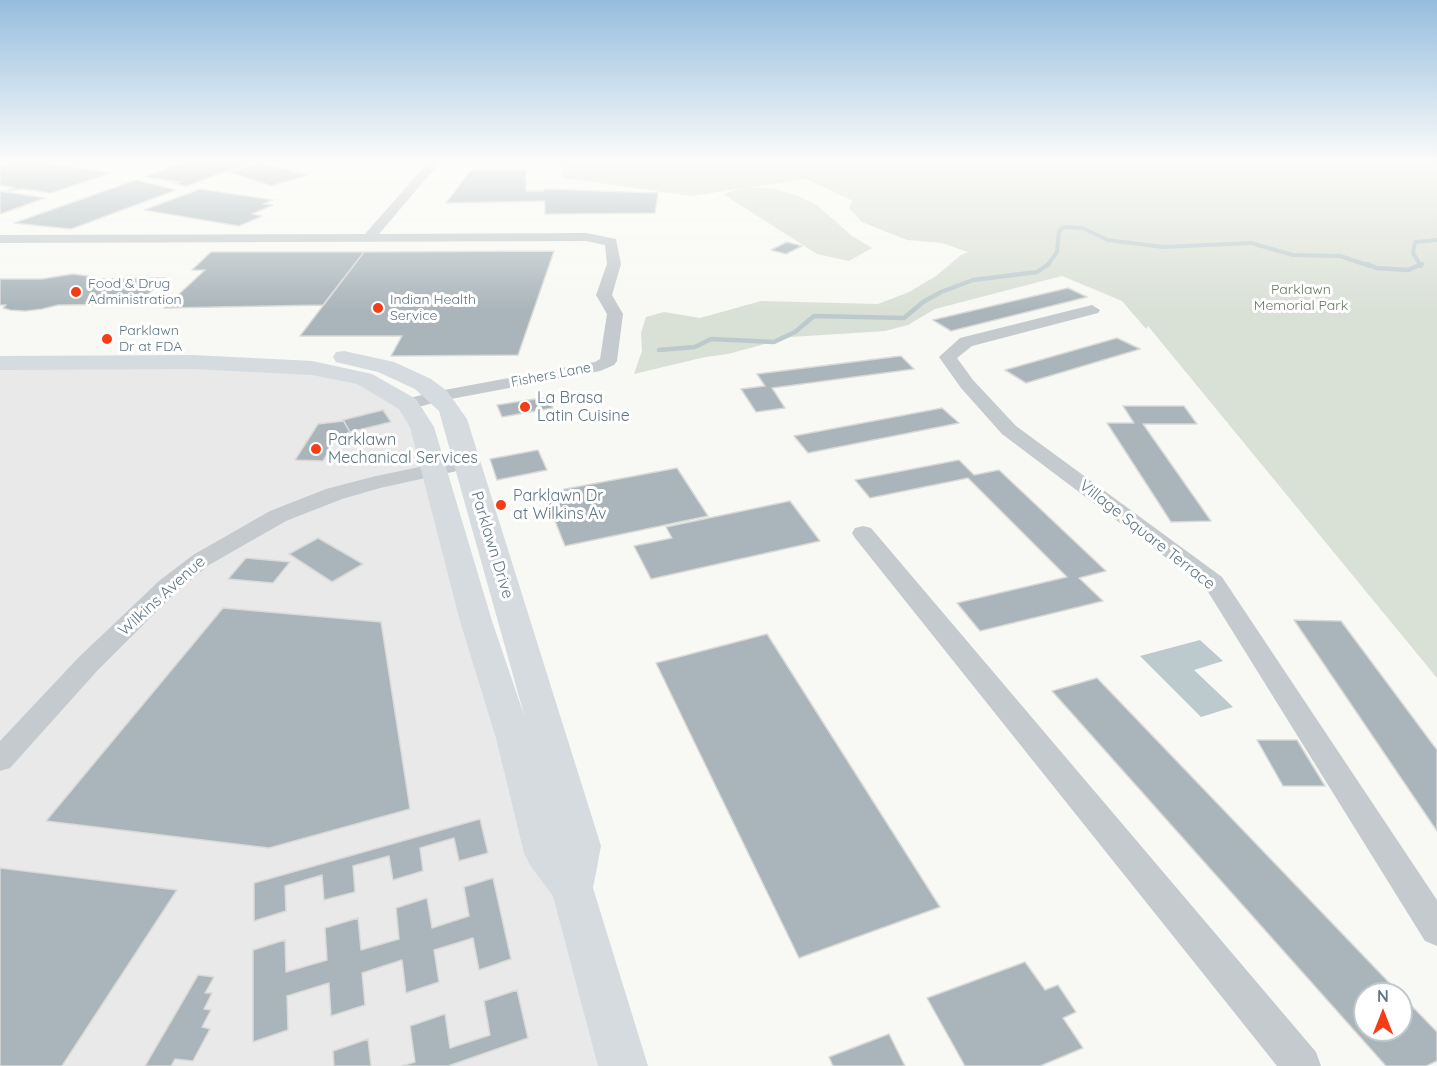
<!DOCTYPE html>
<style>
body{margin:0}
#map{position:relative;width:1437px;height:1066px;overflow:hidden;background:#f8f8f4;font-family:Quicksand,sans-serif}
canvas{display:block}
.north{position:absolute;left:1353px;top:982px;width:60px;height:60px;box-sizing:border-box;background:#fff;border:2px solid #bfc8cd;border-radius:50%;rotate:0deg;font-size:16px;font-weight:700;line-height:24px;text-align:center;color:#5f7683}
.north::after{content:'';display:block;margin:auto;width:21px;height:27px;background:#f63c17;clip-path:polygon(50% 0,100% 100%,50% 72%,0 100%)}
</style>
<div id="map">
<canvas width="1437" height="1066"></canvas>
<div class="north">N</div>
</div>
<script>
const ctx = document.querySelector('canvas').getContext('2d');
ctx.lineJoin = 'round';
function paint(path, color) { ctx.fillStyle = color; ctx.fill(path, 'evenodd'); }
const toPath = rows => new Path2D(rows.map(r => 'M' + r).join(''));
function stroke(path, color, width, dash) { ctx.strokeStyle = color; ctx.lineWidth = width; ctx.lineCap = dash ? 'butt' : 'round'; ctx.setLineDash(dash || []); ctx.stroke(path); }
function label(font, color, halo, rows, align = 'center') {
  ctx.font = font + ' Quicksand,sans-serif'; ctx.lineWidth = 6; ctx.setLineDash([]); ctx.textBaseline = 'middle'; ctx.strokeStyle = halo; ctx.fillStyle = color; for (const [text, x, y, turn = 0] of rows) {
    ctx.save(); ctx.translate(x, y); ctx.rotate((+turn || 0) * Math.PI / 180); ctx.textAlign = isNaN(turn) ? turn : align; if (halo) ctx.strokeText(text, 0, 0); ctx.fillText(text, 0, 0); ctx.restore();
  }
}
paint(toPath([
 [0,363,341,373,408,404,623,1066,0,1066]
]), '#e8e9e8');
paint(toPath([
 [561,162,1437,162,1437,678,1148,326,1146,329,1122,301,1062,276,935,309,908,325,885,331,791,337,728,354,705,357,634,374,642,351,641,333,646,317,664,312,700,318,761,301,878,304,909,292,936,276,961,255,968,252,942,243,907,240,862,222,849,208,853,201,806,179,748,188,774,188,801,197,818,206,852,236,872,248,849,261,817,254,723,194,743,188,692,196,562,178]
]), '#d9e0d5');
paint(toPath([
 [1200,640,1223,661,1194,670,1233,707,1201,717,1140,656]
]), '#bccace');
stroke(toPath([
 [1047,266,1057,252,1059,231,1064,227,1082,228,1108,240,1163,247,1251,243,1293,255,1340,256,1370,266],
 [1421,266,1413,253,1415,242,1437,240]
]), '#bccace', 4);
stroke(toPath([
 [1367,264,1376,268,1408,270,1422,264],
 [659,350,695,347,711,339,774,342,795,332,814,316,904,318,923,302,941,292,973,280,1037,272,1049,264]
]), '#bccace', 4.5);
const building = toPath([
 [14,162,36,162,111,173,51,193,22,189,4,192,15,188,0,185,0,166,14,162],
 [186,162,250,162,187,186,175,184,180,182,144,177,186,162],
 [260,163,308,175,271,186,230,172,260,163],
 [471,170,526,170,526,191,544,191,544,189,658,193,655,213,545,214,545,201,446,203,471,170],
 [136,180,176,190,71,229,14,223,136,180],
 [200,189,273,200,263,204,273,205,252,214,262,216,239,226,144,210,200,189],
 [0,191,45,198,0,214,0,191],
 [787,242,802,246,786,254,771,250,787,242],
 [554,251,518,355,391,356,402,336,300,336,364,252,554,251],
 [211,252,364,252,323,305,164,308,205,270,192,270,211,252],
 [73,274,94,277,92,279,166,278,137,304,58,305,42,309,25,311,10,310,3,308,6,305,0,305,0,279,42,279,73,274],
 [1068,288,1087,297,951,331,933,320,1068,288],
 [1117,338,1140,349,1026,383,1005,370,1117,338],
 [901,356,914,369,772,388,785,408,756,412,741,389,765,386,757,374,901,356],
 [548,397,553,408,502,417,497,405,548,397],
 [1123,406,1184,406,1197,424,1143,424,1211,521,1171,522,1107,423,1134,423,1123,406],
 [942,408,959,423,808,453,794,436,942,408],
 [383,410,391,422,350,432,343,420,383,410],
 [344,421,350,432,336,438,323,461,295,460,318,424,344,421],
 [538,450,547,470,497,480,490,459,538,450],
 [959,460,974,475,999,470,1106,571,1079,578,1103,601,980,631,957,603,1067,577,968,478,870,498,855,480,959,460],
 [677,468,708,516,565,546,544,493,677,468],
 [790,501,820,541,651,579,634,546,672,538,666,527,790,501],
 [318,538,363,564,332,582,289,554,318,538],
 [246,558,290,562,273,583,228,579,246,558],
 [223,608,381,622,410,809,269,848,46,821,223,608],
 [1294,620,1341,621,1437,750,1437,831,1294,620],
 [767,634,940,907,799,958,656,663,767,634],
 [1097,678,1400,994,1365,994,1365,1030,1401,1030,1401,995,1437,1032,1437,1061,1426,1066,1386,1066,1052,691,1097,678],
 [1257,740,1297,740,1325,786,1283,786,1257,740],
 [480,819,488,853,459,861,454,838,420,848,423,871,393,880,389,856,353,866,355,892,324,900,322,875,285,886,286,911,254,921,254,883,480,819],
 [0,868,177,890,62,1066,0,1066,0,868],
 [493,878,511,959,479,970,473,938,434,950,439,982,406,993,402,960,362,973,365,1005,331,1016,329,983,287,996,288,1030,253,1042,253,950,285,940,286,972,327,960,325,928,358,918,361,950,399,939,396,908,427,898,432,928,469,916,464,887,493,878],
 [1025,962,1045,990,1058,985,1076,1012,1063,1018,1083,1048,1040,1066,965,1066,927,998,1025,962],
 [198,975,214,977,205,993,212,993,204,1009,211,1010,202,1027,210,1029,193,1061,175,1059,171,1066,145,1066,198,975],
 [517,990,528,1038,448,1066,402,1066,415,1062,410,1026,445,1014,450,1048,490,1035,484,1001,517,990],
 [889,1034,905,1066,833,1066,829,1057,889,1034],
 [368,1039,371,1066,334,1066,333,1051,368,1039]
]);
paint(building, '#a9b5ba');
stroke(building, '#d9d9d7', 1.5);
paint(toPath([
 [428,162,440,162,379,234,586,233,616,239,621,264,612,295,623,314,617,361,614,365,600,371,440,401,408,410,401,408,399,404,401,400,439,391,595,362,600,359,607,314,596,295,607,264,605,245,586,241,0,243,0,235,365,234,428,162],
 [1092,305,1100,310,1098,313,972,346,957,358,973,380,1016,426,1222,577,1437,900,1437,946,1425,941,1205,587,1002,434,961,388,939,357,960,338,1092,305],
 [468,457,475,459,478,463,475,467,380,488,342,499,286,521,209,565,177,591,97,671,10,768,0,771,0,741,79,657,159,581,193,555,270,511,326,489,376,476,468,457],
 [863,526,871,528,1316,1052,1321,1066,1277,1066,855,538,852,533,855,528,863,526]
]), '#c4cacd');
paint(toPath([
 [344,351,394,362,431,379,447,391,467,419,601,846,593,888,648,1066,598,1066,553,896,530,865,524,853,496,738,460,621,410,427,399,409,357,384,312,375,193,369,0,370,0,356,193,355,312,361,372,374,416,399,434,427,492,621,525,718,439,411,415,389,378,372,336,362,333,357,336,352,344,351]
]), '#d5dbdf');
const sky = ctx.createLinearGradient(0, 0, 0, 311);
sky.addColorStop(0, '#96bdde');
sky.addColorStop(0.52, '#fcfcfa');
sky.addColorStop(1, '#fcfcfa00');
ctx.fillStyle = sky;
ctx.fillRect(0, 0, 1437, 311);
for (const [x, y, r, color] of [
 [76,292,6,"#f63c17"],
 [378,308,6,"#f63c17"],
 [107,339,6,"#f63c17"],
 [525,407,6,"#f63c17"],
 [316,449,6,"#f63c17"],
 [501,505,6,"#f63c17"]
]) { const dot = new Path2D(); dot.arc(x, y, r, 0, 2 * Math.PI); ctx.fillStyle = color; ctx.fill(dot); stroke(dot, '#fff', 2); }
label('14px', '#5f7683', '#fff', [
 ["Food & Drug",88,284],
 ["Administration",88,300],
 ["Indian Health",390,300],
 ["Service",390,316],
 ["Parklawn",119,331],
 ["Dr at FDA",119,347]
], 'left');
label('14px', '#667a5f', '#fff', [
 ["Parklawn",1301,290],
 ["Memorial Park",1301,306]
]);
label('14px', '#5f7683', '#fff', [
 ["Fishers Lane",551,375,-11]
]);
label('16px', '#5f7683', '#fff', [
 ["La Brasa",537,398],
 ["Latin Cuisine",537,416],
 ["Parklawn",328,440],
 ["Mechanical Services",328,458],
 ["Parklawn Dr",513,496],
 ["at Wilkins Av",513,514]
], 'left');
label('16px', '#5f7683', '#fff', [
 ["Village Square Terrace",1147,535,38],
 ["Parklawn Drive",492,545,73],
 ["Wilkins Avenue",162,596,-42]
]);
</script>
